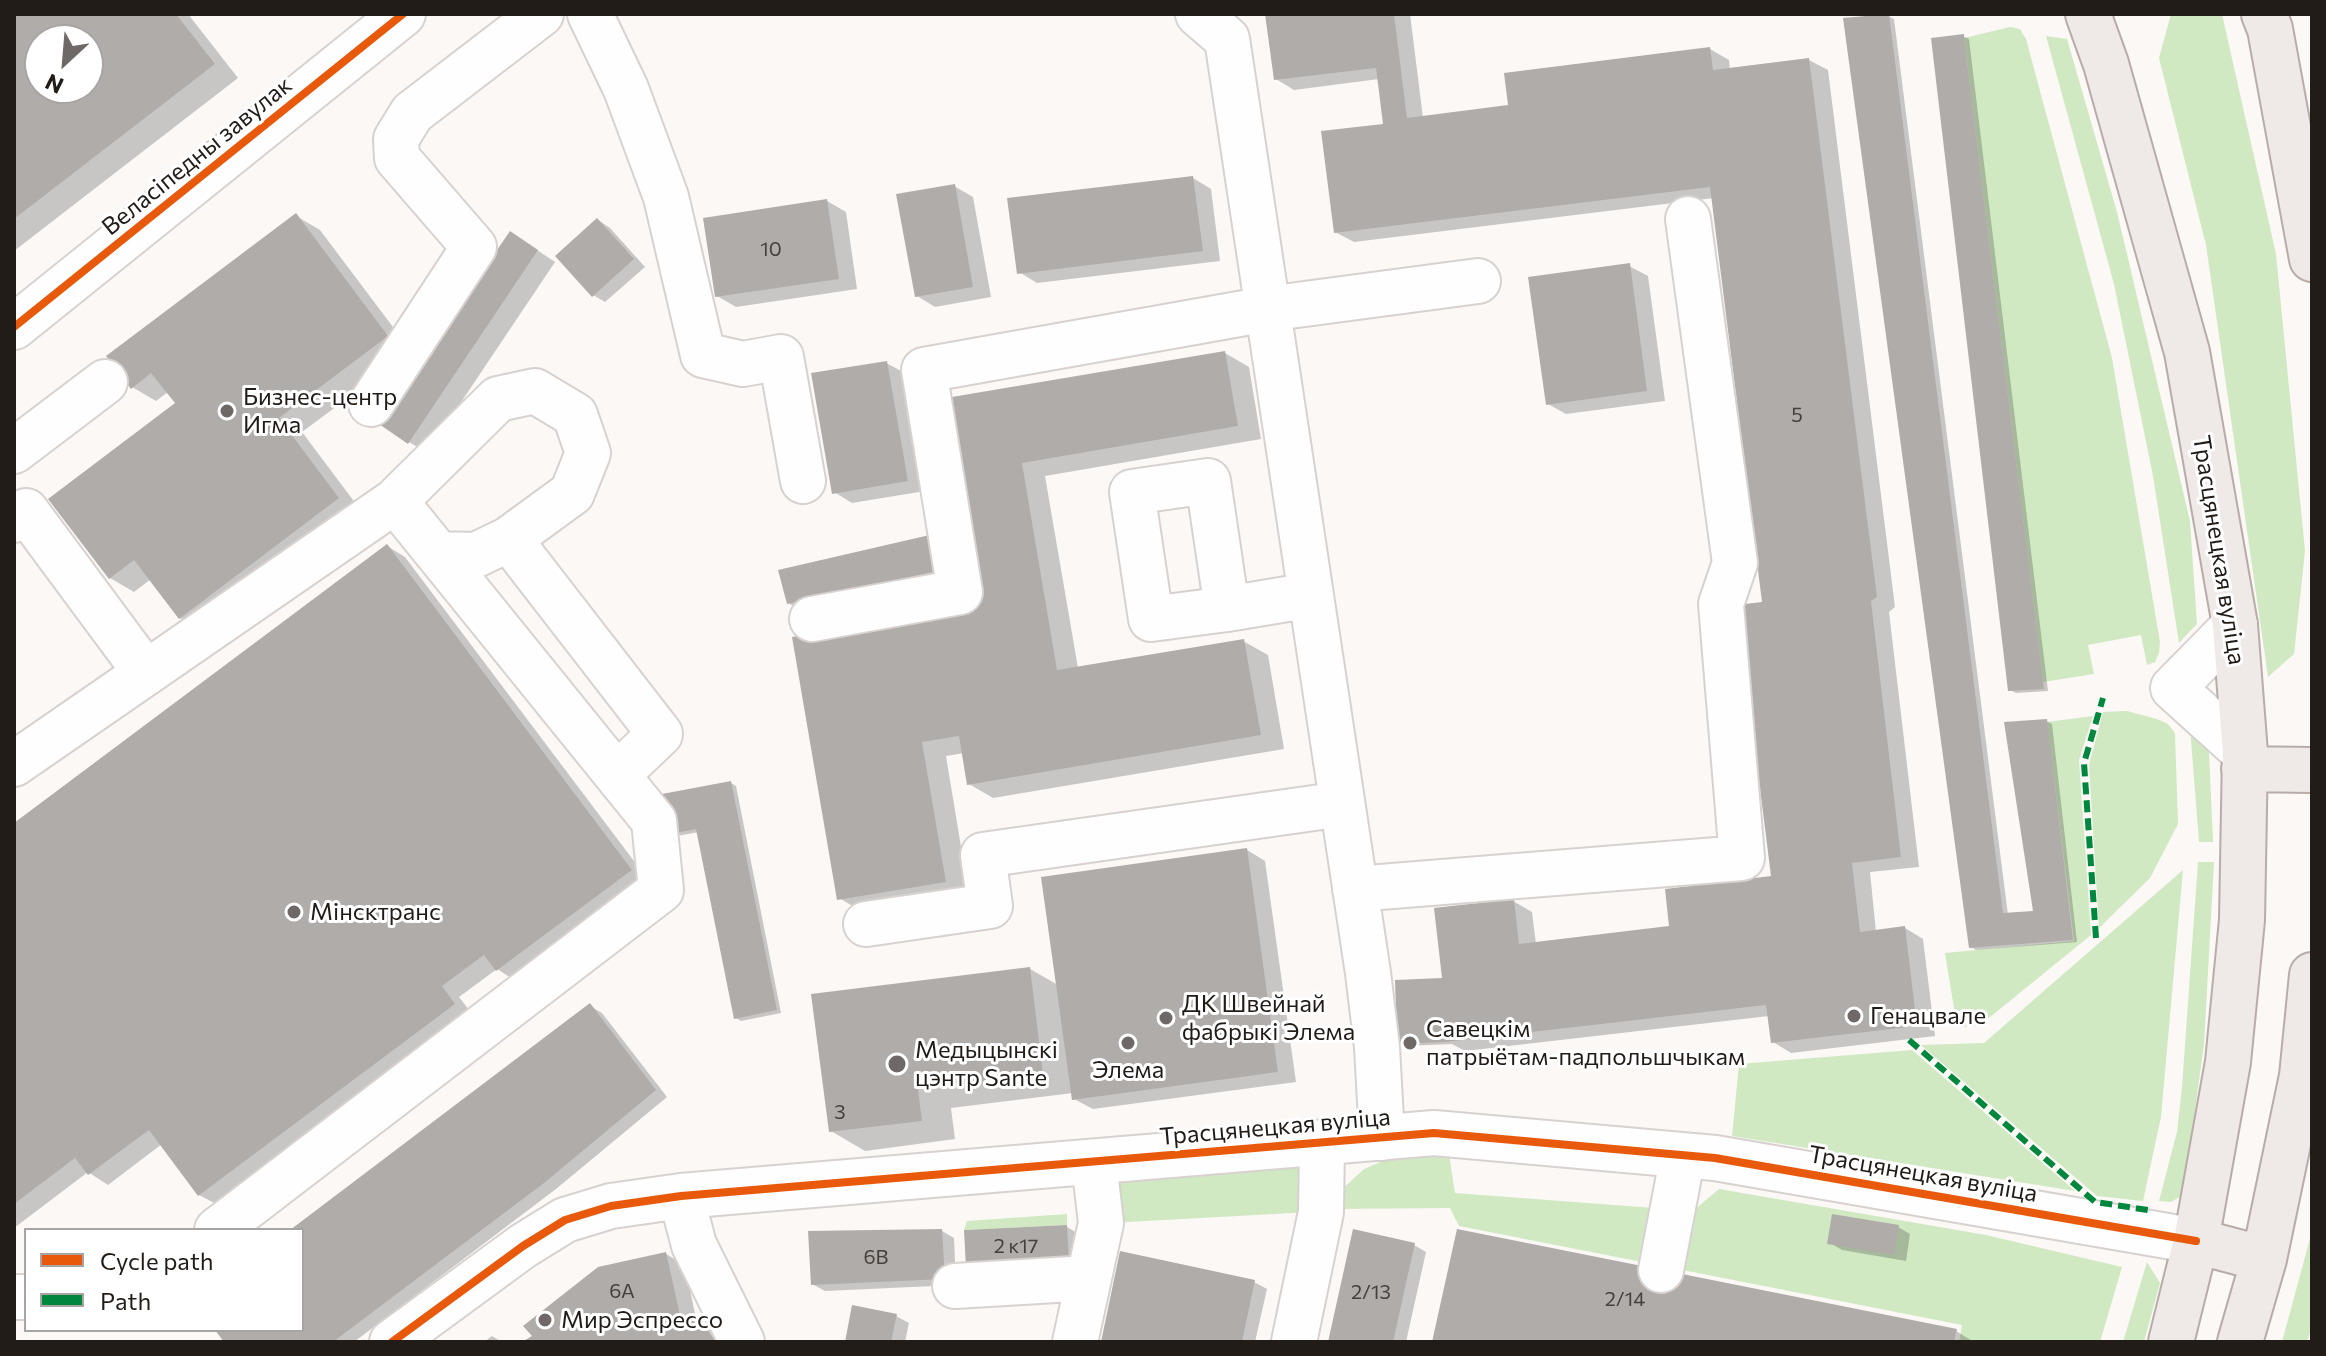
<!DOCTYPE html>
<meta charset="utf-8">
<style>
body{margin:0}
#map{position:relative;width:2326px;height:1356px;overflow:hidden;background:#fbf8f6;font-family:Commissioner,sans-serif}
canvas{display:block}
.frame{position:absolute;inset:0;border:16px solid #221c19;pointer-events:none}
.legend{position:absolute;left:24px;top:1228px;width:280px;height:104px;box-sizing:border-box;background:#fff;border:2px solid #a7a4a3;margin:0;padding:10px 14px;list-style:none;font-size:24px;color:#221c19}
.legend li{display:flex;align-items:center;gap:16px;height:40px}
.legend b{width:40px;border:2px solid #a7a4a3}
.north{position:absolute;left:24px;top:24px;width:80px;height:80px;box-sizing:border-box;background:#fff;border:2px solid #a7a4a3;border-radius:50%;rotate:206deg;font-size:22px;font-weight:700;line-height:32px;text-align:center;color:#221c19}
.north::after{content:'';display:block;margin:auto;width:28px;height:36px;background:#6e6966;clip-path:polygon(50% 0,100% 100%,50% 72%,0 100%)}
</style>
<div id="map">
<canvas width="2326" height="1356"></canvas>
<div class="frame"></div>
<ul class="legend">
<li><b style="height:10px;background:#e8590c"></b>Cycle path</li>
<li><b style="height:10px;background:#00873e"></b>Path</li>
</ul>
<div class="north">N</div>
</div>
<script>
const ctx = document.querySelector('canvas').getContext('2d');
ctx.lineJoin = 'round';
function paint(path, color) { ctx.fillStyle = color; ctx.fill(path, 'evenodd'); }
const toPath = rows => new Path2D(rows.map(r => 'M' + r).join(''));
function stroke(path, color, width, dash) { ctx.strokeStyle = color; ctx.lineWidth = width; ctx.lineCap = dash ? 'butt' : 'round'; ctx.setLineDash(dash || []); ctx.stroke(path); }
function label(font, color, halo, rows, align = 'center') {
  ctx.font = font + ' Commissioner,sans-serif'; ctx.lineWidth = 6; ctx.setLineDash([]); ctx.textBaseline = 'middle'; ctx.strokeStyle = halo; ctx.fillStyle = color; for (const [text, x, y, turn = 0] of rows) {
    ctx.save(); ctx.translate(x, y); ctx.rotate((+turn || 0) * Math.PI / 180); ctx.textAlign = isNaN(turn) ? turn : align; if (halo) ctx.strokeText(text, 0, 0); ctx.fillText(text, 0, 0); ctx.restore();
  }
}
paint(toPath([
 [2171,14,2222,14,2276,254,2305,551,2294,654,2268,677,2206,245,2159,58],
 [2010,27,2020,29,2026,39,2112,358,2160,642,2159,653,2155,662,2147,665,2141,635,2088,645,2094,674,2043,682,1964,38],
 [2046,36,2067,39,2117,212,2190,521,2197,624,2179,643,2153,476,2114,284],
 [2127,711,2157,719,2168,724,2175,733,2178,824,2150,878,2099,928,2089,765,2103,712],
 [2093,716,2079,760,2091,935,1979,1026,1957,1027,1945,953,2074,941,2047,722],
 [2190,727,2209,752,2213,842,2199,842],
 [2198,862,2214,862,2204,1045,2183,1195,2171,1202,2159,1201,2177,1132,2182,1087],
 [2183,870,2161,1117,2143,1201,2097,1196,1921,1045,1984,1043],
 [1912,1050,2075,1191,1732,1136,1739,1064],
 [1449,1154,1455,1193,1693,1211,1719,1189,1986,1235,2122,1267,2100,1342,1959,1342,1962,1325,1459,1226,1450,1208,1334,1209,1339,1192,1364,1169,1385,1160,1412,1155],
 [1313,1163,1311,1212,1109,1223,1101,1169],
 [1067,1214,1067,1225,964,1230,967,1221],
 [2312,1231,2312,1326,2307,1342,2282,1342],
 [2147,1262,2160,1283,2144,1342,2123,1342]
]), '#d0e9c2');
paint(toPath([
 [14,14,188,14,238,78,14,251],
 [40,40,88,40,88,88,40,88],
 [1268,14,1410,14,1423,118,1510,107,1710,49,1729,60,1730,70,1809,60,1828,70,1895,607,1889,612,1919,867,1870,872,1876,932,1905,928,1923,939,1935,1036,1791,1053,1773,1042,1769,1016,1465,1051,1452,1044,1405,1046,1399,1043,1444,979,1513,901,1532,912,1536,944,1672,928,1773,878,1764,603,1714,198,1354,242,1335,232,1385,126,1379,79,1294,90,1276,79],
 [1888,16,1894,19,2008,915,2035,913,2046,721,2052,724,2077,942,1976,950,1971,947],
 [1963,36,1969,39,2048,691,2016,693,2010,690],
 [1193,178,1211,189,1220,261,1037,283,1019,272],
 [954,186,973,197,991,297,935,307,917,296],
 [827,201,846,212,857,289,736,307,717,296],
 [296,216,320,230,411,351,302,432,362,512,204,632,180,618,151,579,134,592,110,578,177,404,168,392,156,401,132,387],
 [598,220,610,228,645,267,605,302,593,295],
 [528,244,555,262,427,453,409,442],
 [1629,266,1648,276,1665,401,1566,414,1548,404],
 [1225,353,1249,367,1261,439,1045,476,1078,668,1243,641,1268,655,1284,749,993,798,969,784,964,753,946,756,969,895,863,912,839,898,978,608,942,401],
 [886,363,905,373,925,491,852,503,834,492],
 [934,536,953,576,801,610,788,603],
 [387,546,405,557,649,881,516,981,497,969,459,997,473,1015,218,1205,199,1195,162,1144,108,1185,88,1172,14,1228,14,826],
 [731,783,736,786,781,1013,741,1021,736,1018,699,832,677,836,672,833],
 [1247,850,1265,861,1296,1082,1093,1109,1074,1099,1073,1093,951,1108,955,1139,865,1151,831,1131,1030,969,1058,985],
 [590,1006,602,1013,667,1097,556,1189,354,1342,227,1342,218,1330,302,1330,302,1230,293,1230],
 [1067,1227,1079,1234,1081,1269,980,1274],
 [1898,1227,1910,1234,1906,1261,1842,1250,1830,1243],
 [942,1231,954,1238,956,1285,825,1291,812,1284],
 [1414,1245,1426,1252,1406,1342,1330,1342],
 [666,1254,685,1265,696,1319,715,1330,725,1342,526,1342],
 [1254,1282,1267,1289,1255,1342,1103,1342],
 [896,1316,909,1323,905,1342,847,1342],
 [1956,1331,1974,1342,1434,1342],
 [492,1336,502,1342,484,1342]
]), '#0003');
paint(toPath([
 [14,14,176,14,215,64,14,219],
 [40,40,88,40,88,88,40,88],
 [1265,14,1394,14,1407,118,1508,105,1504,73,1710,47,1713,70,1809,58,1877,597,1871,601,1901,857,1852,863,1860,932,1905,926,1917,1026,1771,1043,1766,1005,1445,1042,1397,1044,1395,980,1442,978,1434,908,1514,899,1519,944,1669,926,1665,889,1771,876,1737,605,1762,602,1710,187,1334,233,1321,131,1383,124,1376,68,1274,80],
 [1889,14,2003,913,2033,911,2004,722,2047,719,2073,940,1969,948,1843,18],
 [1964,34,1964,38,2044,689,2008,691,1931,38],
 [1193,176,1203,251,1017,274,1007,198],
 [955,184,973,287,915,297,896,194],
 [827,199,839,279,715,297,703,218],
 [296,213,388,336,279,418,339,498,179,619,134,560,109,579,48,499,175,403,151,373,131,389,106,356],
 [597,218,634,259,592,297,555,256],
 [510,231,538,250,408,444,379,424],
 [1630,263,1647,391,1546,405,1528,277],
 [1225,351,1238,426,1022,463,1057,670,1244,639,1261,735,967,785,959,736,922,742,946,882,837,900,792,637,975,606,940,399],
 [887,361,908,481,832,494,811,373],
 [934,534,942,570,787,604,778,570],
 [387,544,632,870,496,971,484,955,442,986,455,1004,198,1196,149,1130,88,1175,75,1158,14,1204,14,823],
 [731,781,777,1010,734,1019,696,829,670,834,662,794],
 [1247,848,1278,1072,1072,1100,1041,877],
 [1030,967,1043,1074,918,1089,922,1121,829,1132,811,994],
 [590,1003,656,1090,544,1183,333,1342,224,1342,215,1330,302,1330,302,1230,290,1230],
 [1832,1214,1899,1225,1894,1255,1827,1244],
 [1067,1225,1069,1262,966,1268,964,1230],
 [942,1229,945,1279,811,1285,808,1231],
 [1353,1229,1415,1243,1393,1342,1328,1342],
 [1457,1229,1957,1329,1954,1342,1432,1342],
 [1120,1251,1255,1280,1242,1342,1101,1342],
 [666,1252,682,1324,696,1317,717,1342,522,1342,532,1336,523,1326,598,1267],
 [852,1305,897,1314,891,1342,845,1342]
]), '#b0aca9');
const minor = toPath([
 [590,14,626,89,666,197,703,355,743,364,781,357,803,481],
 [1198,14,1227,39,1368,973,1377,1047,1382,1138],
 [14,327,403,14],
 [371,404,474,247,397,158,396,139,412,113,541,14],
 [14,451,105,382],
 [395,501,498,399,535,391,575,415,588,453,572,493,509,539,476,555,438,554],
 [14,520,26,511,146,673],
 [509,539,660,734,617,775],
 [1227,609,1208,481,1132,492,1151,619,1227,609,1311,595],
 [812,619,960,592,924,370,1267,309,1478,281],
 [2235,625,2173,688,2245,753],
 [14,764,395,501,654,821,661,890,217,1230],
 [1355,889,1742,858,1721,604,1735,563,1688,219],
 [866,924,990,906,983,855,1342,804],
 [681,1196,694,1245,742,1342],
 [1661,1270,1683,1155],
 [955,1286,1089,1278],
 [14,1297,26,1297],
 [392,1342,523,1246,565,1220,611,1206,681,1196,1434,1133,1715,1158,2196,1241],
 [1075,1342,1101,1223,1094,1162],
 [1294,1342,1321,1212,1322,1145]
]);
const major = toPath([
 [2088,14,2106,64,2187,352,2235,625,2245,753,2242,920,2228,1062,2196,1241,2171,1342],
 [2264,14,2270,29,2312,259],
 [2244,769,2312,770],
 [2196,1241,2264,1259],
 [2240,1342,2264,1259,2302,1076,2312,975]
]);
stroke(minor, '#d7d2d0', 48);
stroke(major, '#b8aca9', 48);
stroke(minor, '#fefefe', 44);
stroke(major, '#efe9e8', 44);
stroke(toPath([
 [2096,938,2084,763,2103,698],
 [1909,1040,2095,1202,2148,1210]
]), '#00873e', 6, [12, 6]);
stroke(toPath([
 [14,327,403,14],
 [392,1342,523,1246,565,1220,611,1206,681,1196,1434,1133,1715,1158,2196,1241]
]), '#e8590c', 8);
for (const [x, y, r, color] of [
 [227,411,8,"#6e6966"],
 [294,912,8,"#6e6966"],
 [1854,1016,8,"#6e6966"],
 [1166,1018,8,"#6e6966"],
 [1128,1043,8,"#6e6966"],
 [1410,1043,8,"#6e6966"],
 [897,1064,10,"#6e6966"],
 [545,1320,8,"#6e6966"]
]) { const dot = new Path2D(); dot.arc(x, y, r, 0, 2 * Math.PI); ctx.fillStyle = color; ctx.fill(dot); stroke(dot, '#fff', 3); }
label('20px', '#46403d', null, [
 ["10",771,249],
 ["5",1797,415],
 ["3",840,1112],
 ["2 к17",1016,1246],
 ["6В",876,1257],
 ["6А",622,1291],
 ["2/13",1371,1292],
 ["2/14",1625,1299]
]);
label('24px', '#221c19', '#fff', [
 ["Веласіпедны завулак",197,156,-39],
 ["Трасцянецкая вуліца",2219,550,81],
 ["Трасцянецкая вуліца",1275,1127,-5],
 ["Трасцянецкая вуліца",1923,1174,10]
]);
label('24px', '#221c19', '#fff', [
 ["Бизнес-центр",243,397],
 ["Игма",243,425],
 ["Мінсктранс",310,912],
 ["ДК Швейнай",1182,1004],
 ["фабрыкі Элема",1182,1032],
 ["Генацвале",1870,1016],
 ["Савецкім",1426,1029],
 ["патрыётам-падпольшчыкам",1426,1057],
 ["Медыцынскі",915,1050],
 ["цэнтр Sante",915,1078],
 ["Элема",1128,1070,"center"],
 ["Мир Эспрессо",561,1320]
], 'left');
</script>
